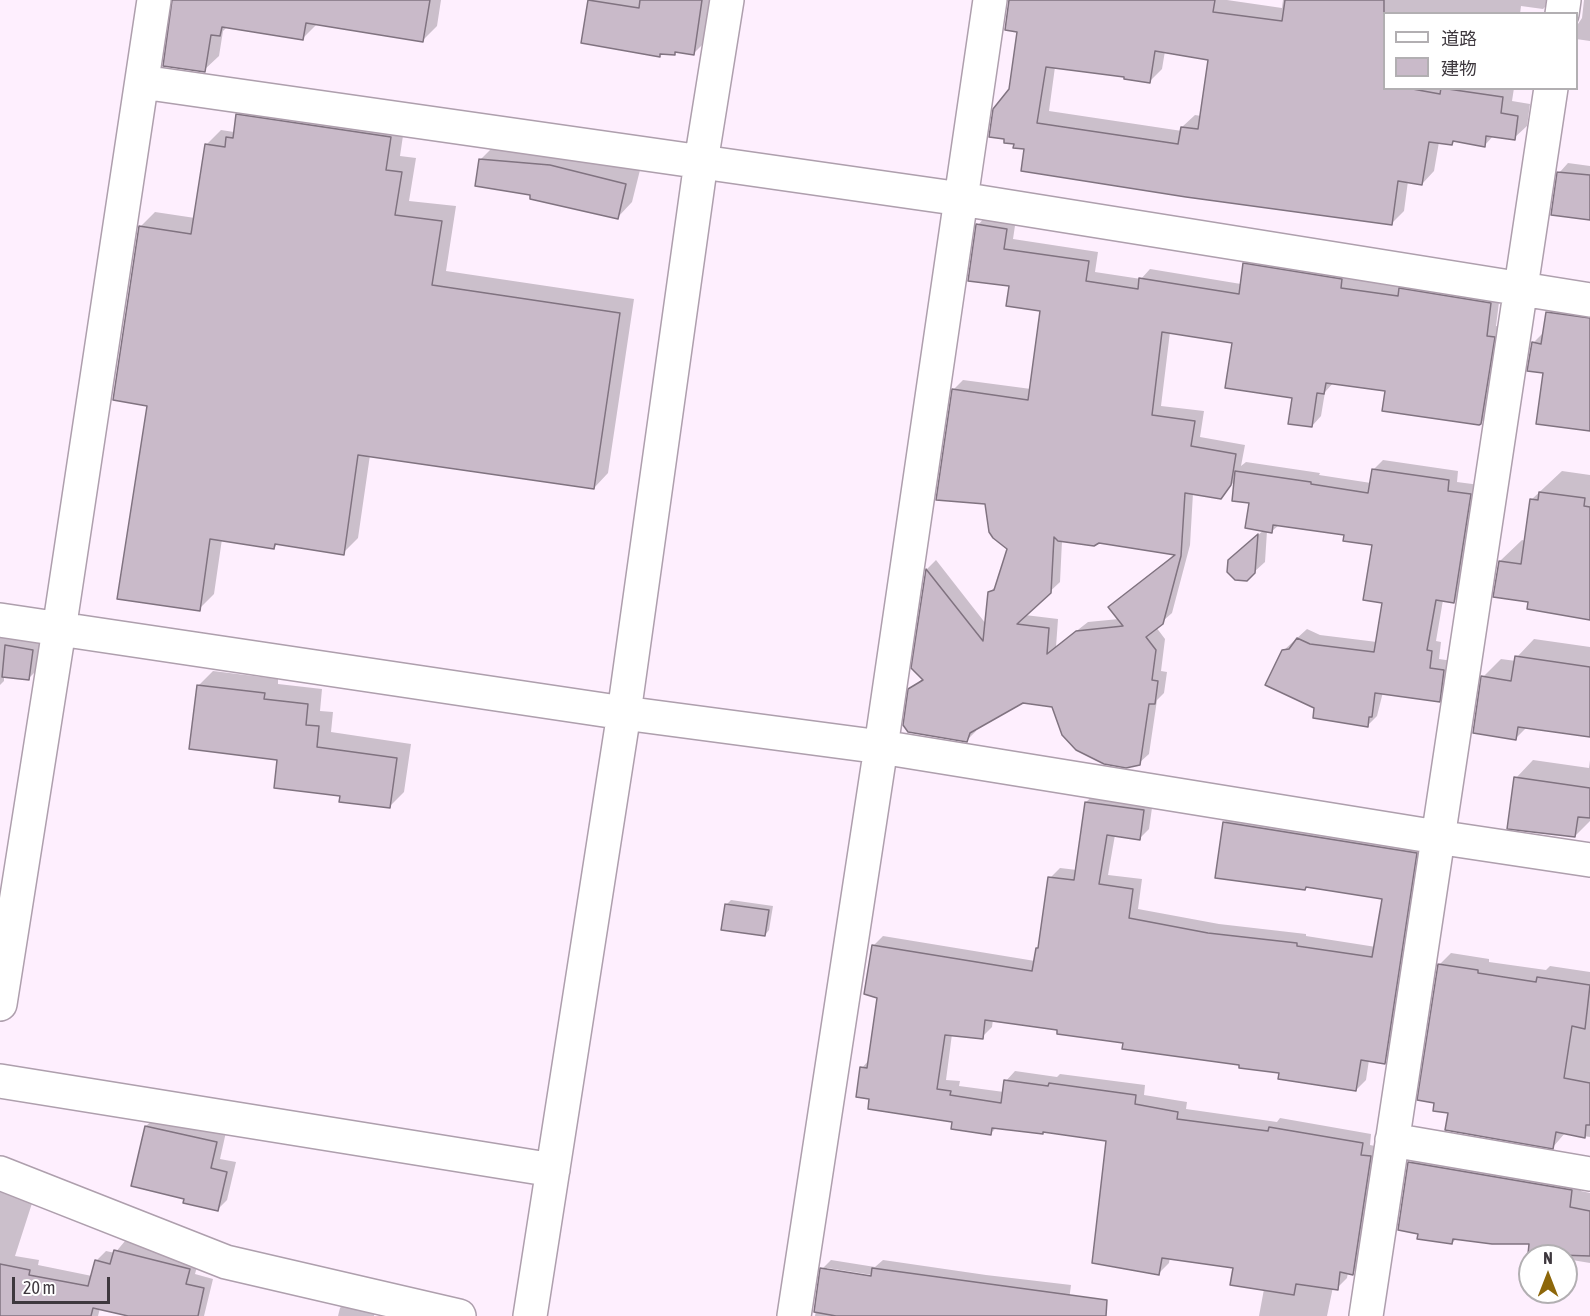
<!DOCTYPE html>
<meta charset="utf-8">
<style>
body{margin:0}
#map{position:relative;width:1590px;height:1316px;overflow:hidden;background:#feeffe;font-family:"Asap Condensed","Noto Sans JP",sans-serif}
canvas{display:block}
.legend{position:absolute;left:1383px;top:12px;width:195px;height:78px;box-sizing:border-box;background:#fff;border:2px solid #b2afb2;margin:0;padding:8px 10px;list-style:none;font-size:18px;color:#3e383e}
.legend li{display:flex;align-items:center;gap:12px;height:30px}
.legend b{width:30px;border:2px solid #b2afb2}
.north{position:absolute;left:1518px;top:1244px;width:60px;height:60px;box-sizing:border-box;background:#fff;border:2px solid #b2afb2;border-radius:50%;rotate:0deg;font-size:16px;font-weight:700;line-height:24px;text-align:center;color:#3e383e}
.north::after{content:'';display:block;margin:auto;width:21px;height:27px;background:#8d670a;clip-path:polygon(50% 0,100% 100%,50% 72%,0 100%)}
.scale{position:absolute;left:12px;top:1277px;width:98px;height:27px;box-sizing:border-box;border:3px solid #3e383e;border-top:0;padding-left:8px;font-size:18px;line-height:21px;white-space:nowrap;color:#3e383e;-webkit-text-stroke:4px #fff;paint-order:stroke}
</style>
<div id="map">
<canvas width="1590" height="1316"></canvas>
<ul class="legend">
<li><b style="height:8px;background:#fff"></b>道路</li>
<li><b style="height:16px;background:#c9bac9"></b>建物</li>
</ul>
<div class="north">N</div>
<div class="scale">20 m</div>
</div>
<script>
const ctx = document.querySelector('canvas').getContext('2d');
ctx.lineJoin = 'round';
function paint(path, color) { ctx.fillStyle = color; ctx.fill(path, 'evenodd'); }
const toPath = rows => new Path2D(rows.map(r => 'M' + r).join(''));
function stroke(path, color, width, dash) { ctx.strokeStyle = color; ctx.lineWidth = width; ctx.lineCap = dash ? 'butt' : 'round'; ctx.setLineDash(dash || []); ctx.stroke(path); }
paint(toPath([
 [174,0,441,0,437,26,422,41,317,24,303,38,228,26,223,31,219,56,204,70],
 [589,0,717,0,705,42,694,53,677,50,674,54,662,52,660,55,583,42],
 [1011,0,1227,0,1282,8,1283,0,1552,0,1543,9,1521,6,1520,14,1384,14,1384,88,1514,88,1512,101,1530,104,1527,126,1514,138,1494,135,1485,145,1455,140,1452,144,1439,142,1434,171,1422,184,1408,181,1404,211,1392,223,1026,148,1010,90,1018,30],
 [1165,51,1210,58,1201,116,1195,115,1182,127,1182,131,1049,111,1055,67,1126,76,1150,81,1162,69],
 [1584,0,1590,0,1590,41,1576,39,1576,27,1582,18],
 [252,100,405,122,400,156,416,158,409,201,456,206,446,271,634,299,608,473,594,488,370,455,358,538,343,553,278,543,274,548,222,539,214,594,199,609,148,404,140,227,155,212,195,218,206,145,221,130,234,132,238,115],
 [495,145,640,170,632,202,618,217,532,194,480,160],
 [1568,163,1590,166,1590,218,1559,173],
 [987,215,1016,219,1013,239,1098,252,1095,272,1141,279,1150,269,1241,284,1244,264,1254,254,1351,270,1349,279,1403,286,1500,294,1496,326,1503,327,1490,413,1481,423,1387,390,1334,382,1325,392,1321,416,1312,426,1293,397,1234,342,1170,332,1161,406,1204,411,1200,437,1245,445,1241,466,1246,462,1320,473,1319,475,1371,483,1373,470,1383,460,1458,471,1457,482,1480,485,1463,592,1454,602,1443,600,1436,641,1441,642,1439,659,1453,661,1449,691,1439,700,1383,692,1377,716,1367,726,1316,708,1283,651,1307,629,1320,635,1377,642,1384,602,1373,543,1345,533,1279,525,1272,531,1267,531,1265,562,1254,572,1240,550,1264,530,1250,502,1235,481,1220,497,1193,493,1190,545,1172,613,1156,627,1165,639,1161,671,1167,672,1164,693,1157,700,1149,754,1139,763,1053,705,1023,701,977,727,976,731,967,740,910,690,923,678,913,668,927,569,936,560,986,624,989,593,997,585,1009,549,986,503,954,389,963,380,1031,389,1041,310,1011,285,978,225],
 [1062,541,1098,542,1176,553,1110,607,1119,619,1088,622,1056,647,1058,619,1025,615,1060,582],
 [1565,295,1590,299,1590,430,1545,372,1533,343,1545,331,1548,313],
 [1562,471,1590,475,1590,618,1530,601,1500,561,1522,540,1526,541,1531,500],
 [0,617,47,635,43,664,28,679,4,675,4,681,0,685],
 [1534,639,1590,647,1590,736,1527,727,1516,738,1483,677,1501,659,1516,661,1517,657],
 [213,671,278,679,278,684,322,689,320,711,333,712,331,732,411,744,404,792,389,807,342,795,279,759,199,685],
 [1533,760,1589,768,1590,760,1590,821,1575,836,1516,778],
 [1096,793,1153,801,1149,829,1139,839,1115,835,1108,875,1142,879,1138,909,1219,924,1306,934,1306,936,1376,947,1383,898,1307,886,1305,889,1224,823,1234,813,1426,843,1394,1052,1384,1062,1369,1060,1366,1080,1356,1090,1241,1064,1059,1028,993,1019,992,1027,982,1037,952,1034,946,1080,960,1081,959,1086,1004,1092,1006,1081,1015,1071,1057,1077,1060,1074,1145,1085,1144,1095,1187,1102,1186,1109,1277,1122,1280,1118,1371,1134,1370,1145,1380,1147,1362,1263,1353,1273,1348,1272,1347,1278,1337,1288,1333,1287,1327,1316,1259,1316,1264,1289,1235,1267,1170,1257,1169,1263,1159,1273,1108,1140,1045,1130,1043,1133,997,1127,991,1133,953,1120,871,1097,862,1068,869,1060,879,996,873,946,883,936,1035,961,1037,949,1040,945,1050,878,1060,868,1077,870,1086,802],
 [731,900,773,906,769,930,765,935,726,905],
 [1451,953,1489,959,1489,962,1546,970,1550,966,1590,972,1590,1137,1565,1133,1553,1147,1449,1112,1439,965],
 [156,1117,226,1132,220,1159,236,1162,227,1200,217,1210,186,1197,146,1126],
 [1421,1151,1583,1178,1581,1191,1590,1193,1590,1263,1566,1259,1566,1256,1548,1256,1529,1253,1531,1243,1457,1238,1452,1243,1410,1163],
 [0,1187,35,1194,15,1256,39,1260,38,1265,92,1276,96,1261,106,1251,115,1253,125,1241,199,1259,195,1274,213,1279,204,1316,135,1316,100,1308,98,1316,0,1316],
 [831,1260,875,1267,883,1260,986,1275,1071,1285,1067,1316,815,1316,822,1269],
 [827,1268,879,1276,878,1279,827,1271],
 [349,1298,376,1305,374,1316,338,1316,340,1308]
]), '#0003');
const building = toPath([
 [172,0,430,0,423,42,306,23,303,40,222,27,220,36,211,35,205,72,163,66,172,0],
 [588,0,639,8,640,0,702,0,694,55,675,52,675,55,660,54,660,57,581,43,588,0],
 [1009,0,1215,0,1213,12,1282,21,1285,0,1384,0,1384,88,1407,88,1440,94,1441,88,1503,97,1501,113,1518,116,1515,140,1486,136,1485,147,1453,141,1452,145,1429,142,1422,185,1398,181,1392,225,1186,197,1021,171,1024,149,1013,148,1014,144,1004,143,1004,139,989,137,993,109,1009,89,1017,32,1005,30,1009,0],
 [1155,51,1208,60,1198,129,1181,127,1178,144,1037,123,1046,67,1124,77,1124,79,1150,83,1155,51],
 [236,114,391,137,386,170,402,172,395,215,442,221,432,285,620,313,594,489,358,455,344,555,275,544,274,549,210,539,200,611,117,599,147,406,113,400,139,226,191,234,205,144,225,147,226,137,233,138,236,114],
 [479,159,550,165,626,184,618,219,530,199,530,195,475,186,479,159],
 [1557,172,1590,175,1590,220,1551,215,1557,172],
 [976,224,1007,229,1004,249,1089,261,1086,281,1138,289,1139,278,1239,294,1243,263,1342,279,1341,288,1398,296,1399,288,1491,303,1487,336,1495,337,1481,424,1479,425,1382,411,1385,391,1326,383,1324,394,1317,393,1312,427,1288,424,1292,398,1225,388,1232,343,1162,332,1152,415,1195,421,1191,446,1236,454,1231,485,1221,499,1185,493,1181,556,1163,624,1146,637,1156,650,1152,680,1158,681,1155,704,1149,704,1140,765,1126,768,1104,764,1076,750,1062,735,1052,707,1023,703,970,733,967,742,908,732,903,725,908,689,923,680,911,668,926,569,983,641,988,592,994,590,1007,549,993,538,989,532,985,504,936,500,952,389,1028,400,1040,311,1006,306,1009,286,968,281,976,224],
 [1054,537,1058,541,1094,546,1099,543,1175,555,1108,607,1123,626,1076,631,1047,654,1049,628,1017,624,1051,593,1054,537],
 [1546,312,1590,318,1590,431,1536,424,1543,373,1527,371,1532,342,1541,344,1546,312],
 [1372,469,1449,480,1448,491,1471,494,1454,603,1436,600,1427,650,1432,651,1430,668,1444,670,1440,702,1375,693,1372,717,1369,717,1368,727,1313,718,1314,708,1265,685,1282,650,1289,649,1297,638,1310,644,1374,652,1382,603,1363,600,1372,545,1343,541,1344,535,1273,525,1272,533,1245,528,1249,503,1232,501,1235,471,1311,482,1311,484,1368,493,1372,469],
 [1539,492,1585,498,1584,506,1590,507,1590,620,1527,609,1528,602,1493,597,1499,561,1521,564,1530,499,1538,500,1539,492],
 [1258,534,1255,573,1247,581,1235,580,1227,572,1228,560,1258,534],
 [5,645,33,650,29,680,2,677,5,645],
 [1515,656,1590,667,1590,737,1518,727,1516,740,1473,733,1481,676,1511,681,1515,656],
 [197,685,265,693,264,699,308,704,306,725,319,726,317,747,397,758,390,808,339,802,340,796,274,788,277,760,189,749,197,685],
 [1514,777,1590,788,1590,818,1578,817,1575,837,1507,829,1514,777],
 [1085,802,1144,810,1140,840,1107,835,1099,884,1133,889,1129,918,1208,933,1297,943,1297,946,1372,957,1382,899,1306,887,1305,890,1215,878,1223,822,1417,853,1385,1064,1361,1060,1356,1091,1278,1079,1279,1073,1239,1068,1239,1065,1122,1049,1123,1043,1057,1034,1057,1030,985,1020,983,1039,945,1035,937,1089,951,1091,950,1095,1001,1103,1004,1080,1048,1086,1049,1083,1136,1095,1135,1104,1178,1112,1177,1119,1268,1131,1269,1127,1363,1143,1361,1155,1371,1156,1353,1275,1340,1272,1338,1290,1296,1284,1294,1295,1230,1285,1233,1268,1162,1258,1159,1275,1092,1263,1106,1141,1043,1132,1043,1134,992,1128,991,1135,951,1129,952,1122,868,1109,869,1099,856,1097,860,1067,867,1068,877,998,864,994,872,945,1032,971,1036,948,1038,948,1048,877,1074,880,1085,802],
 [725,904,769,910,765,936,721,930,725,904],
 [1438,964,1478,970,1478,973,1536,982,1537,977,1590,985,1585,1029,1572,1026,1564,1078,1590,1083,1590,1125,1586,1125,1585,1138,1556,1132,1553,1149,1445,1130,1448,1113,1433,1111,1434,1103,1417,1100,1438,964],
 [145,1126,217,1142,211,1168,227,1172,218,1211,183,1203,184,1199,131,1186,145,1126],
 [1408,1162,1572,1190,1570,1207,1590,1211,1590,1256,1528,1254,1529,1244,1492,1244,1453,1239,1452,1244,1417,1239,1418,1234,1398,1230,1408,1162],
 [114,1250,190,1269,186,1284,204,1288,198,1316,128,1316,93,1308,91,1316,0,1316,0,1264,30,1270,29,1275,88,1286,95,1260,110,1264,114,1250],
 [820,1268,871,1276,872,1268,1107,1300,1106,1316,836,1316,814,1312,820,1268]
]);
paint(building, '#c9bac9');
stroke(building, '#807380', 1.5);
const minor = toPath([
 [1562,14,1564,0],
 [142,82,961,199,1590,300],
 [0,620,624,713,881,747,1437,837,1590,860],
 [0,1004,59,630,154,0],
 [0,1081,553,1170],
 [1392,1140,1590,1174],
 [0,1173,226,1262,459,1316],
 [530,1316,624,713,701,162,727,0],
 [794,1316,881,747,990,0],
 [1366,1316,1551,88]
]);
stroke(minor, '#ae9fad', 36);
stroke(minor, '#fff', 33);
</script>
